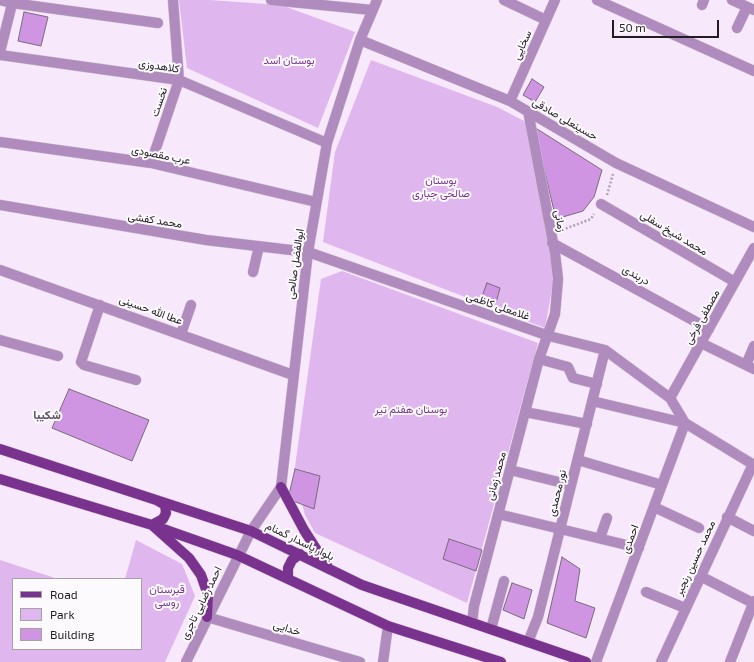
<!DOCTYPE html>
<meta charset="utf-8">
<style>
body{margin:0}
#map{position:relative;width:754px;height:662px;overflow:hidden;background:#f7e8fc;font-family:"Exo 2",sans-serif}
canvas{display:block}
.legend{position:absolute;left:12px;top:578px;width:130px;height:72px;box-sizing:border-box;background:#fdfafe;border:1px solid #a5a1a6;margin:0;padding:5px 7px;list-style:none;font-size:12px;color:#221c23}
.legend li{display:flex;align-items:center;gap:8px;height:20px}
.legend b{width:20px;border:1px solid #a5a1a6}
.scale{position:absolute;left:612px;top:20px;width:107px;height:18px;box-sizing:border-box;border:2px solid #221c23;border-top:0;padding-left:5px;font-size:12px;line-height:14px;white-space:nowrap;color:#221c23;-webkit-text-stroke:3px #fdfafe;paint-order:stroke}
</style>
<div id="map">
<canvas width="754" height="662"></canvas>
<ul class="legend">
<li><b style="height:5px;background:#79338f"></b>Road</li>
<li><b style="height:11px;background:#dfb6ed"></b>Park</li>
<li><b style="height:11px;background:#cf95e2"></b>Building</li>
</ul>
<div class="scale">50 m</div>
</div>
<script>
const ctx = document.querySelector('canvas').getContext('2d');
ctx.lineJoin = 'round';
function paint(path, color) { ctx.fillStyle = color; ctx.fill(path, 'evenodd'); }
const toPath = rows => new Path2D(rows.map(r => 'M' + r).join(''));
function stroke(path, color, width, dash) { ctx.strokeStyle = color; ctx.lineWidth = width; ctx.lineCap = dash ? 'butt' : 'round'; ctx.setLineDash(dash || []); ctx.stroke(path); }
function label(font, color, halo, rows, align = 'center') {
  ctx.font = font + ' "Exo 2",Vazirmatn,sans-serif'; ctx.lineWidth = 4; ctx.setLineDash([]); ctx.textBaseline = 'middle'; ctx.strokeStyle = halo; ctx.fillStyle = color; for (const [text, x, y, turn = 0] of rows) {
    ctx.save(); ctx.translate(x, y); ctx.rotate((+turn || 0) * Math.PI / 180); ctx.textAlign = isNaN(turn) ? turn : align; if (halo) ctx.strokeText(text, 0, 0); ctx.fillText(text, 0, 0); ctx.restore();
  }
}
paint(toPath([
 [179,0,209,0,281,5,355,32,318,128,187,68],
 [371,60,497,107,528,123,549,227,553,283,545,328,323,242,335,152],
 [342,271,538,343,467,603,315,533,305,515,294,474,321,279],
 [136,540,182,564,195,596,165,662,0,662,0,560,58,579,13,579,13,649,141,649,141,579,125,579]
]), '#dfb6ed');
const building = toPath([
 [24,12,48,17,41,46,18,41,24,12],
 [532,79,544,87,535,102,523,95,532,79],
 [534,127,602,170,594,197,583,211,556,219,534,127],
 [487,283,500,288,496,303,481,299,487,283],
 [69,389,149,420,132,461,52,428,69,389],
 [295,469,320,476,314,509,288,499,295,469],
 [449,539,482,550,476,571,443,559,449,539],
 [562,557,580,569,575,601,595,608,586,638,547,623,562,557],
 [512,583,532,590,524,619,503,610,512,583]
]);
paint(building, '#cf95e2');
stroke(building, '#796b7d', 1);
const minor = toPath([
 [0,0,12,3,158,23],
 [271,0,372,10],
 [504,0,546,20],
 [597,0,754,71],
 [732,0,754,10],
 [702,5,704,0],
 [737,28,747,7],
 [360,40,510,101,616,163,754,227],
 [0,52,13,0],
 [0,55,179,80,327,143],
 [510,101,555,0],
 [0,142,151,163,316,202],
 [151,163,179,80,173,0],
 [601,204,735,282],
 [0,205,206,240,308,252,549,336,605,350,670,398,685,423,754,465],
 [552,243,709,329],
 [0,270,293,375],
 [253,272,259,246],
 [100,305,81,362,84,365,136,380],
 [181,334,191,305],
 [0,340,58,356],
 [701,343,754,369],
 [539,359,568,367,573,378,597,384],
 [746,365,754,346],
 [670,398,754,248],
 [592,401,685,423,596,662],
 [525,412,587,424],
 [578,460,662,485],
 [510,470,571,485],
 [654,507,699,528],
 [498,514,639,548],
 [727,517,754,531],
 [600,538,607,518],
 [700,576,753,603],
 [646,592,685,608],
 [207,617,360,662],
 [472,623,474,606,539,359,555,314,558,279,555,253,528,111],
 [491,629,504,581],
 [528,642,538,617,605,350],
 [186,662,251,531,281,487,308,252,327,143,360,40,377,0],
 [383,662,388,626],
 [661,662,753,464],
 [730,662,754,601]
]);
const major = toPath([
 [0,449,251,531,362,585,586,662],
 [0,479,152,525,237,555,388,626,501,662],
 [281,487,304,530,329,569],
 [158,501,165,505,166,513,163,519,152,525,189,558,201,575,208,595,207,617],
 [288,577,288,568,292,560,300,554]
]);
stroke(minor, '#d1c3d5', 11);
stroke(major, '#d1c3d5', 11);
stroke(toPath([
 [607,195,613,174],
 [562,230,591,219,594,214]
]), '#afa3b3', 2.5, [2, 2]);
stroke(minor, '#b08bbd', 10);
stroke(major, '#79338f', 10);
label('11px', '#221c23', '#fdfafe', [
 ["سخایی",522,45,-66],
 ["کلاهدوزی",159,66,9],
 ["نخست",159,102,-71],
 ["حسینعلی صادقی",565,119,30],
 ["عرب مقصودی",161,155,11],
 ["محمد کفشی",155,220,9],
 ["زمانی",560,221,80],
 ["محمد شیخ سفلی",674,233,31],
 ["ابوالفضل صالحی",295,264,-82],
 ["دربندی",636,275,29],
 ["غلامعلی کاظمی",498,306,19],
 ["عطا الله حسینی",151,310,20],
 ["مصطفی فرخی",702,317,-61],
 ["محمد زمانی",496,476,-75],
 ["نور محمدی",557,493,-76],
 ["احمدی",630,539,-70],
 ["بلوار پاسدار گمنام",300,541,26],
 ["محمد حسین رنجبر",695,558,-65],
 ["احمد رضایی تاجری",201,603,-64],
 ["خدایی",287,628,17]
]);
label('11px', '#79348e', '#fdfafe', [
 ["بوستان اسد",289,60],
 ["بوستان",441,180],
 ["صالحی جباری",441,193],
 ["بوستان هفتم تیر",411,409],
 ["قبرستان",167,589],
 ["روسی",167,602]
]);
label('bold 12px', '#5d5062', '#fdfafe', [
 ["شکیبا",47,415]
]);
</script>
